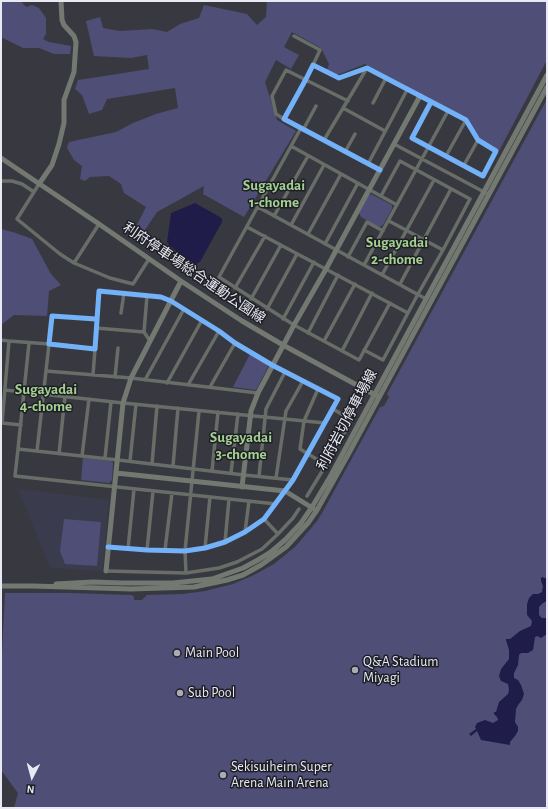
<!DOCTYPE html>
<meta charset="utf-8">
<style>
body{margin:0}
#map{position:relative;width:548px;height:809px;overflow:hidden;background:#383940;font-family:"Alegreya Sans",sans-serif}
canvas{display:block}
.frame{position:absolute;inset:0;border:2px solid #e8e9f3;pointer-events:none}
.north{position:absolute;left:12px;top:757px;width:40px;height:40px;-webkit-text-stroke:3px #1e1e25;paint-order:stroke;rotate:186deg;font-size:11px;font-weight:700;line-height:16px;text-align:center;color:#e8e9f3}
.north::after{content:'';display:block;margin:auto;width:14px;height:18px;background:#e8e9f3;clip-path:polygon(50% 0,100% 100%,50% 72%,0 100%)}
</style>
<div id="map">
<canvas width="548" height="809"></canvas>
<div class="frame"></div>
<div class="north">N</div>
</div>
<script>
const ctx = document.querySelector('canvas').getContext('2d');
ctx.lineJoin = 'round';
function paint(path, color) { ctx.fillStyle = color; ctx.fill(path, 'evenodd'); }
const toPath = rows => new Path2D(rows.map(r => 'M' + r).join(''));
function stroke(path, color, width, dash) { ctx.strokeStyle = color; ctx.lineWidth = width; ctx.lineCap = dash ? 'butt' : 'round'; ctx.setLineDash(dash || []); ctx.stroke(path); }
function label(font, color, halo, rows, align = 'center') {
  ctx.font = font + ' "Alegreya Sans","Noto Sans JP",sans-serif'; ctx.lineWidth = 3; ctx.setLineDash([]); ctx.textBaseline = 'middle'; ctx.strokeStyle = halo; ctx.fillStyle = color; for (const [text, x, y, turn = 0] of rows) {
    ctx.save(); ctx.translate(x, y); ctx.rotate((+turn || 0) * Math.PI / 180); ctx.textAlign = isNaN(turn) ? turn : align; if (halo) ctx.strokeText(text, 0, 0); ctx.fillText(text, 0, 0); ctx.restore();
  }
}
paint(toPath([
 [18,489,109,500,102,571,50,568]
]), '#3a3b4d');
paint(toPath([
 [1,1,21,1,26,7,32,5,39,8,46,18,46,34,43,39,49,42,71,46,70,54,54,54,39,48,23,48,1,37],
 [267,1,547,1,547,60,499,151,480,139,467,119,365,64,337,75,327,70,329,64,321,48,292,32,284,47,299,55,291,69,276,60,265,82,277,120,296,131,244,217,203,194,204,186,157,212,137,242,130,238,146,207,124,193,121,184,109,176,90,177,85,181,80,179,82,166,74,160,67,148,69,142,116,132,133,123,156,114,178,108,175,88,107,99,102,110,89,114,82,95,75,89,78,80,85,79,149,69,147,55,131,58,94,56,86,21,100,17,103,28,120,31,152,29,167,32,180,24,199,18,204,5,247,14,257,25,266,17],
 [547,99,547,808,14,808,18,793,1,770,1,655,2,655,5,593,71,593,130,595,132,595,134,597,134,600,142,600,147,595,183,594,205,591,233,584,254,575,274,564,296,546,317,521,322,513,380,407,384,406,389,397,387,394],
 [371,194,392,205,392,209,383,225,379,227,361,217,359,213,368,195],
 [1,229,16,233,32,239,51,274,61,285,49,291,47,316,14,315,1,325],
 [250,354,267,364,268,367,256,390,233,387],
 [83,458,111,461,113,463,112,480,109,483,81,480],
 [64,519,101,522,97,566,65,564,60,551]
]), '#4e4e77');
paint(toPath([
 [195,203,220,217,222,219,222,222,200,262,196,264,190,260,188,261,169,245,167,242,171,213],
 [542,577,545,578,547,578,547,592,546,593,547,594,547,601,543,603,539,607,539,615,542,618,547,618,547,634,541,638,537,636,535,637,534,644,533,650,528,653,521,653,519,655,518,665,514,673,514,678,518,680,521,685,524,694,522,700,518,705,516,709,515,722,518,727,518,731,515,736,510,742,510,745,481,740,477,731,471,736,469,734,476,729,475,727,477,723,485,720,493,723,498,720,497,717,494,714,494,712,496,712,499,702,508,694,509,690,508,684,501,681,499,676,501,669,509,659,509,650,506,640,506,639,510,639,520,631,531,626,532,621,527,615,527,604,529,598,533,594,538,594,542,592,543,586,541,581,541,578]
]), '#201c4a');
stroke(toPath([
 [294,36,320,50,313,65],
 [373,103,386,78],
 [343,108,385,131],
 [284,119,276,114,272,96,286,70,348,101],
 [301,128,219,277,294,325,359,360,390,303],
 [303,130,316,106],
 [324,140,367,68],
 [394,144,486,193],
 [291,146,397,205],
 [345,152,355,134],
 [446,156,466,120],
 [368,164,407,90],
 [464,165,478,140],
 [380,170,284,119,306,79,313,65,339,78,367,68,466,120,478,140,496,151,483,176,412,138,431,102],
 [1,181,12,181,22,184,34,192],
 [39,184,17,219,60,254,74,263,110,278,133,284,149,259],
 [258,207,426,299],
 [274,216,308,156],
 [389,221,443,250],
 [291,225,324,165],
 [247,227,408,313],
 [308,234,341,174],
 [325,244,358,183],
 [348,257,367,222,383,231],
 [74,263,99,224],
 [364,265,448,111],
 [382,275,434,180],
 [400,284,451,189],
 [235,288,265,236],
 [251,299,281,245],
 [267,309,297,254],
 [121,313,124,293],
 [96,319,52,316,49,344,95,349,99,291,161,297,171,301,219,331,235,343,272,365,338,399,293,480,264,519,245,532,225,542,205,548,185,551,147,550,108,547],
 [283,319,314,262],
 [96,328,144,332,150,341],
 [144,332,147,296],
 [308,333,338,275],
 [1,340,9,341],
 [324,341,355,284],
 [364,350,383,360,418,294,443,250,470,199,400,161,381,196],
 [342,351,372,293],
 [46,371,131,378,258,393],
 [93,375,95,349],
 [115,377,118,348],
 [145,380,184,309],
 [167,383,202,320],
 [188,385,219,331],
 [210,387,235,343],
 [318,389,304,421,300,449,326,465],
 [5,390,123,403,325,423],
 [21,425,2,423,9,341,49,344,37,451],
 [18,449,29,343],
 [59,454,65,396],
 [82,456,89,399],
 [105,458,111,402],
 [130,461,136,404],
 [152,464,157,406],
 [173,466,178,408],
 [212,471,218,412],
 [231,473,238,414],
 [259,476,266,409,285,372],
 [276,478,286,411,303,381],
 [307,496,326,465,350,423,348,418,333,409],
 [276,504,15,476,18,449,118,460,244,475,293,480],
 [264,519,278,534],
 [245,532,249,501],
 [225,542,229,499],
 [205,548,210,497],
 [128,549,134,489],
 [147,550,153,491],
 [165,550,172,493],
 [106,571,186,573,219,568,237,562,262,549,278,534,293,518,299,509],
 [186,573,185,551,199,411]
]), '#686d67', 3.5);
stroke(toPath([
 [1,158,99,224,181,281,242,321,283,345,377,396],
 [39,184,52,165,59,144,64,123,64,100,74,72,76,42,74,36,64,25,62,20,61,1],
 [116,473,285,491,314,509],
 [242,487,251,411,258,393,294,325,326,269,420,96],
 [106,571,123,403,131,378,181,281],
 [56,584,93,582,121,583,173,583,212,579,243,568,258,560,271,552,285,540,301,523,312,507,330,477,547,75],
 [1,586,33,586,131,589,194,587,227,580,243,575,261,565,286,547,308,523,317,510,349,453,547,87]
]), '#737971', 5);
stroke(toPath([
 [380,170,284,119,306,79,313,65,339,78,367,68,466,120,478,140,496,151,483,176,412,138,431,102],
 [96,319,52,316,49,344,95,349,99,291,161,297,171,301,219,331,235,343,272,365,338,399,293,480,264,519,245,532,225,542,205,548,185,551,147,550,108,547]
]), '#73b2f8', 5);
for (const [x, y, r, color] of [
 [177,653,4,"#aaabb4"],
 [355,670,4,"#aaabb4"],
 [180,693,4,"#aaabb4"],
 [223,775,4,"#aaabb4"]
]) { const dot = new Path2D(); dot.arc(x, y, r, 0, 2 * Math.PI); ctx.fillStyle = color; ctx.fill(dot); stroke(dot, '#1e1e25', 1.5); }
label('14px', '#e8e9f3', '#1e1e25', [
 ["利府停車場総合運動公園線",194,273,34],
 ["利府岩切停車場線",347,420,-62]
]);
label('14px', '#e8e9f3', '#1e1e25', [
 ["Main Pool",185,653],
 ["Q&A Stadium",363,662],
 ["Miyagi",363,678],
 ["Sub Pool",188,693],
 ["Sekisuiheim Super",231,767],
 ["Arena Main Arena",231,783]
], 'left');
label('bold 15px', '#a4d191', '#1e1e25', [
 ["Sugayadai",274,185],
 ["1-chome",274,202],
 ["Sugayadai",397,242],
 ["2-chome",397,259],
 ["Sugayadai",46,389],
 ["4-chome",46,406],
 ["Sugayadai",241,437],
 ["3-chome",241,454]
]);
</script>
